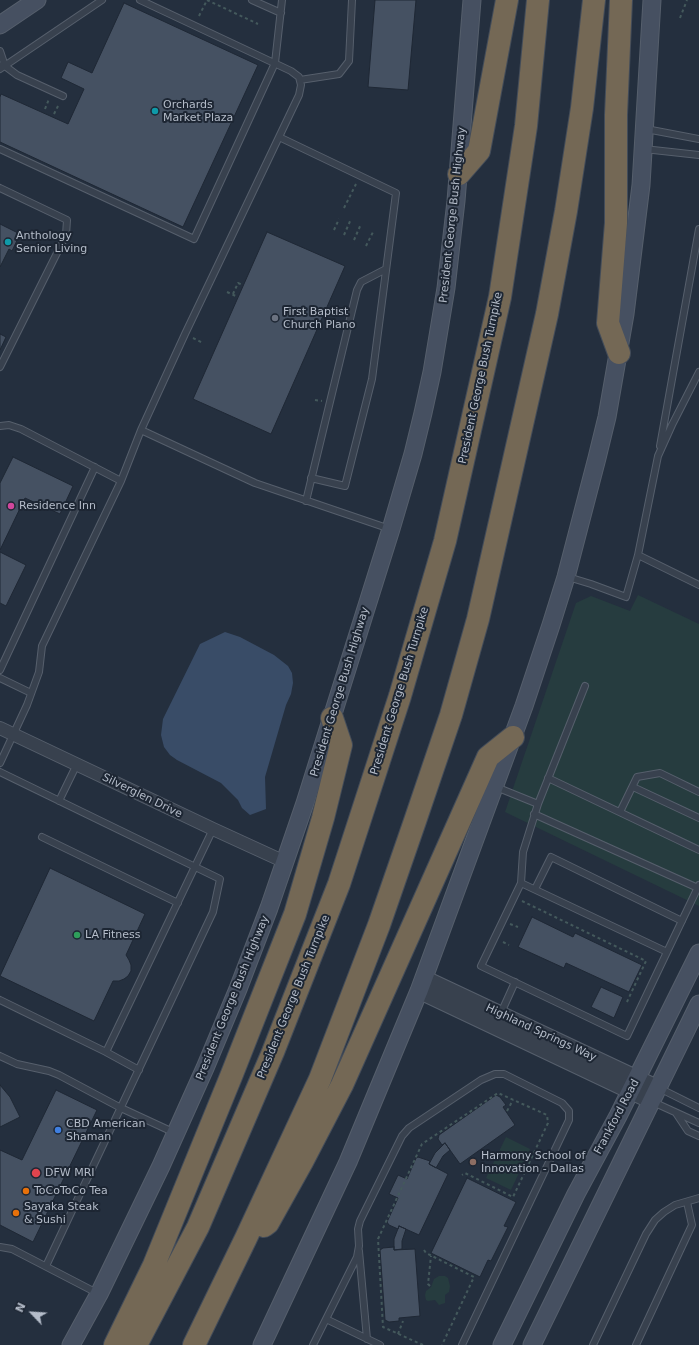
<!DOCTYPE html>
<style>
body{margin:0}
#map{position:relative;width:699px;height:1345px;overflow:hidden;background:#242f3e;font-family:"DejaVu Sans",sans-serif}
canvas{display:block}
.north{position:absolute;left:12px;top:1293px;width:40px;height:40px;-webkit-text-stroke:3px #1d2633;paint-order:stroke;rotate:295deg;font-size:11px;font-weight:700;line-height:16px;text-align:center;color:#b4bcc9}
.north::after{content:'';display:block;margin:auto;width:14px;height:18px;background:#b4bcc9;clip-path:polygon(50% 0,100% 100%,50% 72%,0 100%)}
</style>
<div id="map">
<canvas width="699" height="1345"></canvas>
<div class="north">N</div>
</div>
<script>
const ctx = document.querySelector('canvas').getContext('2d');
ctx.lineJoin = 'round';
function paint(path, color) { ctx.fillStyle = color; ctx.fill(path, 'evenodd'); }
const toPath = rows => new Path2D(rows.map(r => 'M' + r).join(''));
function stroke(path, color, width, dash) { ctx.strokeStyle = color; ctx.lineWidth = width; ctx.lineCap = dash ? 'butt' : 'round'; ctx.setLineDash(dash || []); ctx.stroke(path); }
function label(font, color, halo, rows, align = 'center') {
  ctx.font = font + ' "DejaVu Sans",sans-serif'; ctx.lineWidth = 4; ctx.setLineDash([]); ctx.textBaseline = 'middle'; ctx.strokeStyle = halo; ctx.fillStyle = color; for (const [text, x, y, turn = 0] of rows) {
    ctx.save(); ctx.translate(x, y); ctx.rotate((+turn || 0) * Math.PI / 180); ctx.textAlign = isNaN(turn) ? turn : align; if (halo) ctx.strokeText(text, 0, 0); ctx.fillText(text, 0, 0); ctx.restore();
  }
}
paint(toPath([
 [638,595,699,624,699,906,505,812,576,603,591,596,630,611],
 [506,1137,530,1149,511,1190,486,1178],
 [439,1276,445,1276,448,1278,450,1286,449,1292,445,1295,445,1303,439,1305,435,1300,428,1301,426,1300,425,1295,426,1291,431,1287,434,1279]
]), '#263c3f');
paint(toPath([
 [225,632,240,637,274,655,288,666,292,673,293,683,291,694,286,705,265,777,266,809,250,815,242,808,238,800,221,783,177,760,170,755,164,747,161,735,163,719,200,644]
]), '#394c67');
const building = toPath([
 [375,0,416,0,408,90,368,87,375,0],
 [124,3,258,65,183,227,0,142,0,97,1,94,68,124,84,89,61,78,68,62,92,73,124,3],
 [0,224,20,234,12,251,9,249,0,267,0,224],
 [267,232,345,266,271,434,193,399,267,232],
 [0,334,6,337,0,350,0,334],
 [13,457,73,486,60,514,25,498,0,550,0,483,13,457],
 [0,552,26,565,6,606,0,603,0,552],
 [50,868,145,914,126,955,129,960,131,965,131,971,128,976,124,979,119,981,113,981,94,1021,0,976,50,868],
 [532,917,573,937,575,933,642,965,629,992,566,963,564,968,518,947,532,917],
 [601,987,623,997,614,1018,591,1007,601,987],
 [0,1085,10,1097,20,1117,0,1127,0,1085],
 [56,1090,97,1110,33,1242,0,1225,0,1150,22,1160,56,1090],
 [496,1095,500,1097,506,1105,503,1107,515,1125,460,1164,445,1143,442,1145,438,1139,439,1135,496,1095],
 [445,1143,450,1150,443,1156,436,1168,429,1164,435,1153,445,1143],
 [418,1157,430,1161,429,1164,448,1174,419,1235,399,1226,398,1229,389,1225,387,1222,398,1198,389,1194,398,1175,407,1179,416,1158,418,1157],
 [467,1178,516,1202,504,1226,508,1227,491,1261,488,1260,480,1277,431,1253,467,1178],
 [399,1226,406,1229,402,1241,402,1249,394,1250,394,1239,399,1226],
 [394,1247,394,1250,415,1249,420,1316,399,1318,399,1321,389,1322,385,1320,380,1250,383,1248,394,1247]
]);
paint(building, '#455162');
stroke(building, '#1f2835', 1);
const service = toPath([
 [252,0,281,13],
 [0,51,5,66],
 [2,65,5,66,17,75,63,96],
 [0,69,102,0],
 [300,80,339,74,349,61,352,0],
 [646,129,699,139],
 [279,137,396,193,372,379,345,486,311,478],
 [0,149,194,239,275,63,282,0],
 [644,149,699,155],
 [0,188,67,220,66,235,0,367],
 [0,426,9,425,21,429,121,481],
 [141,430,255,483,390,529],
 [660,446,699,229],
 [306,501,357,290,361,282,386,269],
 [638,555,699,585],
 [568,577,591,584,626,597,638,555,658,456,672,425,699,372],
 [0,670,95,467],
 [0,678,31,693],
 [0,763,27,705,39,672,42,646,121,481,141,430,185,334,299,95,301,85,299,77,291,71,140,0],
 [0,772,220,879,213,912,46,1266],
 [548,778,699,850],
 [496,787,538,804,585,686],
 [633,787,699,818],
 [59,801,77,764],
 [620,812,637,777,660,773,699,792],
 [534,814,698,888],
 [42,837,178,903],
 [521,883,667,952,627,1036,481,966,521,883],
 [521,883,523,852,538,804],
 [535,889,551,857,682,921],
 [667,952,699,885],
 [0,1000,106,1052,139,1070],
 [501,1013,515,982],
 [106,1052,213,829],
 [0,1056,17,1064,49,1071,59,1075,121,1108,175,1133],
 [659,1088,699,1108],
 [653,1102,699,1123],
 [676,1113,688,1131,699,1136],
 [0,1247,12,1249,97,1293],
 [359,1251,367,1339],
 [326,1319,380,1345],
 [313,1345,357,1257,359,1246,358,1229,360,1221,402,1136,409,1128,481,1080,495,1074,504,1074,562,1103,569,1111,569,1120,462,1345],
 [593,1345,646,1234,655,1220,664,1212,675,1205,699,1198],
 [636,1345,692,1225,687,1202]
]);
const minor = toPath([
 [0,728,213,829,285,862]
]);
const tertiary = toPath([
 [424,978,658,1088],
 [419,991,651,1101]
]);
const secondary = toPath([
 [0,25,37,0],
 [71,1345,99,1294,161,1166,205,1068,238,989,269,908,305,803,391,529,413,454,423,413,432,372,446,288,456,201,472,0],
 [262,1345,348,1162,419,991,524,706,551,625,566,577,597,458,607,417,625,314,641,185,652,0],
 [502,1345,576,1194,618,1116,699,953],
 [532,1345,699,1004]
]);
const motorway = toPath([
 [459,174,479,151,507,0],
 [619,353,608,323,616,223,616,115,621,0],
 [264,1226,268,1223,302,1162,342,1085,488,757,513,737],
 [115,1345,154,1265,232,1074,295,914,323,818,341,745,332,718],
 [136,1345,198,1227,273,1052,339,884,400,696,445,541,500,297,526,126,538,0],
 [194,1345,246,1238,320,1079,379,925,415,821,451,715,478,619,547,314,566,211,582,108,594,0]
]);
stroke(service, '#565f6c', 8);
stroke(minor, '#565f6c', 14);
stroke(tertiary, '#565f6c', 17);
stroke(secondary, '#565f6c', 19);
stroke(motorway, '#434c59', 24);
stroke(toPath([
 [207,0,258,24],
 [199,16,207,0],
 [680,18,687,0],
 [45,109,49,99],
 [54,114,59,104],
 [344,208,356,184],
 [334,230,339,219],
 [344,235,351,219],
 [354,240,361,224],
 [366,246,374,230],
 [227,292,238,297],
 [233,294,238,283,243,285],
 [193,338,203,343],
 [315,400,322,401],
 [522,901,646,961,626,1004],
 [510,924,518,927],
 [503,942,509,945],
 [507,1111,513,1100],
 [424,1250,426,1253,474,1277,442,1345],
 [430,1286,428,1284,431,1256],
 [398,1334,403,1321],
 [423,1345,383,1327,378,1239,422,1144,498,1093,547,1115,548,1123,513,1197,465,1173,462,1175]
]), '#44595c', 2, [3, 3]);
stroke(service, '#38414e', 6);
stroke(minor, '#38414e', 12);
stroke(tertiary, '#38414e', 15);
stroke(secondary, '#465061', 17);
stroke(motorway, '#746855', 22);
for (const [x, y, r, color] of [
 [155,111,4,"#0f9aa8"],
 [8,242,4,"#0f9aa8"],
 [275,318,4,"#6b7280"],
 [11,506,4,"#d1479c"],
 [77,935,4,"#2e9e5b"],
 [58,1130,4,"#3f7fe0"],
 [473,1162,4,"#8d6e63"],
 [36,1173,5,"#e0444e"],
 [26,1191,4,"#e8710a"],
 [16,1213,4,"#e8710a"]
]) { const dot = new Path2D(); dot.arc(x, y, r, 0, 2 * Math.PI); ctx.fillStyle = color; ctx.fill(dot); stroke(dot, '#1d2633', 1.5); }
label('11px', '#b4bcc9', '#1d2633', [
 ["Orchards",163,105],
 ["Market Plaza",163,118],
 ["Anthology",16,236],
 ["Senior Living",16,249],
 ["First Baptist",283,312],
 ["Church Plano",283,325],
 ["Residence Inn",19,506],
 ["LA Fitness",85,935],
 ["CBD American",66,1124],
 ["Shaman",66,1137],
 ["Harmony School of",481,1156],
 ["Innovation - Dallas",481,1169],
 ["DFW MRI",45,1173],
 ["ToCoToCo Tea",34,1191],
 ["Sayaka Steak",24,1207],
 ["& Sushi",24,1220]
], 'left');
label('11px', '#b4bcc9', '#1d2633', [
 ["President George Bush Highway",453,215,-84],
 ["President George Bush Turnpike",481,378,-78],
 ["President George Bush Turnpike",400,691,-73],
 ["President George Bush Highway",340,692,-73],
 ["Silverglen Drive",142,796,26],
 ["President George Bush Turnpike",294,997,-68],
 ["President George Bush Highway",233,998,-68],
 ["Highland Springs Way",541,1033,25],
 ["Frankford Road",617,1117,-62]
]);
</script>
